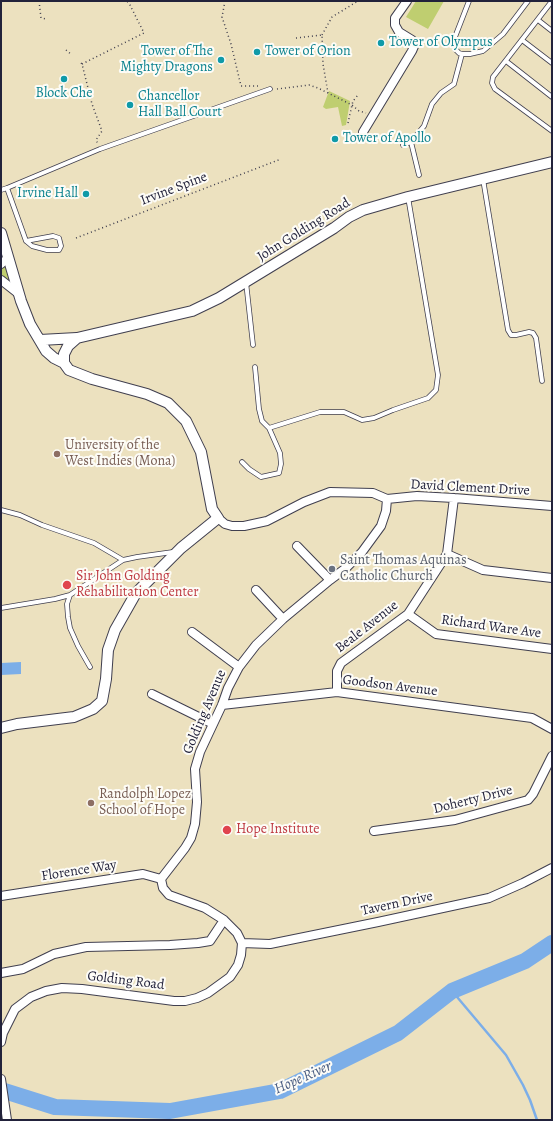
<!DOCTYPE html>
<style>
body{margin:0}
#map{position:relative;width:553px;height:1121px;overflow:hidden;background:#ece1bf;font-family:Alegreya,serif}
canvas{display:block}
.frame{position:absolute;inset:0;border:2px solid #22223b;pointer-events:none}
</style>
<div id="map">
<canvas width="553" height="1121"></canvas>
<div class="frame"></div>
</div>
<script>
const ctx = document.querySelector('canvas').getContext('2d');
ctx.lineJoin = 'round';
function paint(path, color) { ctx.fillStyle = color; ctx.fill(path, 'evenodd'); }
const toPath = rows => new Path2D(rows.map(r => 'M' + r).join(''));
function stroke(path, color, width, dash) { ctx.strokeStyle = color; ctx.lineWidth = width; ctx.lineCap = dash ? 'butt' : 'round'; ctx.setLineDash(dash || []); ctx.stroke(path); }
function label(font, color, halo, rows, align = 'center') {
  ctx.font = font + ' Alegreya,serif'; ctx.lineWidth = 4; ctx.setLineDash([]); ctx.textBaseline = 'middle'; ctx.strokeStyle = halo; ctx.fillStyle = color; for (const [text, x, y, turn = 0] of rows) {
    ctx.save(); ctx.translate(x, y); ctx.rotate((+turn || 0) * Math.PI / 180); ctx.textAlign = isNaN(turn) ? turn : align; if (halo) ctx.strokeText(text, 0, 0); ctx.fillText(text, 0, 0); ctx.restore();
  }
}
paint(toPath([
 [416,1,444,1,428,29,406,17],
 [329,91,350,101,346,125,342,126,338,107,326,109,323,107],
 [1,252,6,267,10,284,1,278]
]), '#bfce70');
paint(toPath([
 [21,662,21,674,1,675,1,663]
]), '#7caee8');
stroke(toPath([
 [452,991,506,1055,523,1085,530,1100,537,1120]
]), '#7caee8', 2.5);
stroke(toPath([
 [1,1090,55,1107,170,1111,280,1091,398,1033,452,991,525,961,552,943]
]), '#7caee8', 16);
const service = toPath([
 [469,1,455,37,454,43,455,49,459,53,462,54,470,54,483,51,489,46,503,34,528,1],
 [552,1,493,77,492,83,495,89,552,131],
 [538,20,552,31],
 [522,40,552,63],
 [506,61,552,97],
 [411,142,419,175],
 [403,145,411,142,424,126,432,104,441,93,454,84,462,54],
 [483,179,508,330,511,335,516,335,529,332,533,333,536,338,542,381],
 [1,190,7,188],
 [26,241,53,236,59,238,61,246,59,250,47,250,32,246,26,241,7,188,100,149,270,89],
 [246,282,253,345],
 [269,428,320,412,344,412,362,420,374,418,393,410,428,398,436,390,438,375,408,197],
 [242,462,249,469,261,477,279,473,281,464,280,453,269,428,262,421,259,409,255,367],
 [1,510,20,515,42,525,94,543,123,560],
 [70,595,67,604,68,617,70,628,78,646,90,667],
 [1,608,55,599,70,595,123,560,137,557,173,552]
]);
const minor = toPath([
 [363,132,412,51,415,44,412,40,399,32,395,25,395,18,407,1],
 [1,264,8,258],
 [1,280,19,294],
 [218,518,225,524,232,526,244,526,267,521,304,502,330,492,373,493,387,499,417,496,454,498,552,506],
 [297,546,330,580],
 [447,554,483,570,552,578],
 [256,590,283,619],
 [408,614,436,634,552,649],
 [192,632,239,667],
 [337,692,337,671,341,663,408,614,447,554,454,498],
 [152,694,213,724],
 [222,705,337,692,532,718,552,729],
 [374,831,455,820,528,800,533,794,552,756],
 [1,896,143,874,161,879],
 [242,943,237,933,224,920,205,908,169,895,163,888,161,879,185,848,191,838,195,824,197,802,195,769,200,752,222,705,228,688,239,667,256,645,283,619,330,580,346,568,362,552,381,526,386,511,387,499],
 [242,943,270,944,378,922,489,898,523,883,552,868],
 [1,973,23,969,54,954,86,947,170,945,198,943,210,941,224,920],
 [1,1042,3,1033,15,1009,31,997,46,991,62,988,82,989,174,1001,185,1001,197,998,208,993,230,977,238,965,241,955,242,943],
 [1,1079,7,1120]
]);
const tertiary = toPath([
 [1,233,21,301,30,324,46,351,54,358,64,363],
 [40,340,77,338,192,311,219,298,334,228,349,217,363,210,408,197,552,162],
 [1,728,17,724,74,717,93,709,102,701,106,679,108,650,115,630,136,593,181,548,218,518,212,509,201,452,186,421,168,403,147,394,92,379,69,370,64,363,64,354,68,346,77,338]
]);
stroke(service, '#403f4f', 5.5);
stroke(minor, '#403f4f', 10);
stroke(tertiary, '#403f4f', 12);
stroke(toPath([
 [39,1,41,18,47,19],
 [225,1,222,17,231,44,241,86,258,86],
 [322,35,332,17,358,1],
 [296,38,322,35,323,64,328,93],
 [66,50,72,55],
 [81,63,82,64,92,104,102,131,96,140,98,144],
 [82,64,144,33,130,5,127,1],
 [277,89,309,85,318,88,352,105,359,111,366,113],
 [348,123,352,105,353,101,358,95],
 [76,238,281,159]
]), '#403f4f', 1.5, [1, 3]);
stroke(service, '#fff', 4);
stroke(minor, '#fff', 8);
stroke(tertiary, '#fff', 10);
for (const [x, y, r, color] of [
 [381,43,4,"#0f9aa8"],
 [257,52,4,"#0f9aa8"],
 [221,60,4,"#0f9aa8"],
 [64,79,4,"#0f9aa8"],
 [130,105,4,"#0f9aa8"],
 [335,139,4,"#0f9aa8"],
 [86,194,4,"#0f9aa8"],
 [57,454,4,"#8d6e63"],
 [332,569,4,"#6b7280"],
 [67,585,5,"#e0444e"],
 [91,803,4,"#8d6e63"],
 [227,830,5,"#e0444e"]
]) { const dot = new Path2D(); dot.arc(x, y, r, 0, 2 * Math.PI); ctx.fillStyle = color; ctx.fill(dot); stroke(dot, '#fdfcf7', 1.5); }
label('14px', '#0d838f', '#fdfcf7', [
 ["Tower of Olympus",389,43],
 ["Tower of The",213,52,"right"],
 ["Mighty Dragons",213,68,"right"],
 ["Tower of Orion",265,52],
 ["Block Che",64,94,"center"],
 ["Chancellor",138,97],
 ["Hall Ball Court",138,113],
 ["Tower of Apollo",343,139],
 ["Irvine Hall",78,194,"right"]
], 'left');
label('14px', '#22223b', '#fdfcf7', [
 ["Irvine Spine",174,189,-21],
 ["John Golding Road",304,230,-32],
 ["David Clement Drive",470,488,3],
 ["Beale Avenue",367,627,-38],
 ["Richard Ware Ave",491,627,8],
 ["Goodson Avenue",390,686,7],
 ["Golding Avenue",205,712,-67],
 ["Doherty Drive",473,800,-14],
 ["Florence Way",79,871,-9],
 ["Tavern Drive",397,904,-12],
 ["Golding Road",126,981,7]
]);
label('14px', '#785e54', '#fdfcf7', [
 ["University of the",65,446],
 ["West Indies (Mona)",65,462],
 ["Randolph Lopez",99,795],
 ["School of Hope",99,811]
], 'left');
label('14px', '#5b616d', '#fdfcf7', [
 ["Saint Thomas Aquinas",340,561],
 ["Catholic Church",340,577]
], 'left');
label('14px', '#be3a42', '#fdfcf7', [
 ["Sir John Golding",76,577],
 ["Rehabilitation Center",76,593],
 ["Hope Institute",236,830]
], 'left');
label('italic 15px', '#465a80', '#fdfcf7', [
 ["Hope River",303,1078,-24]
]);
</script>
